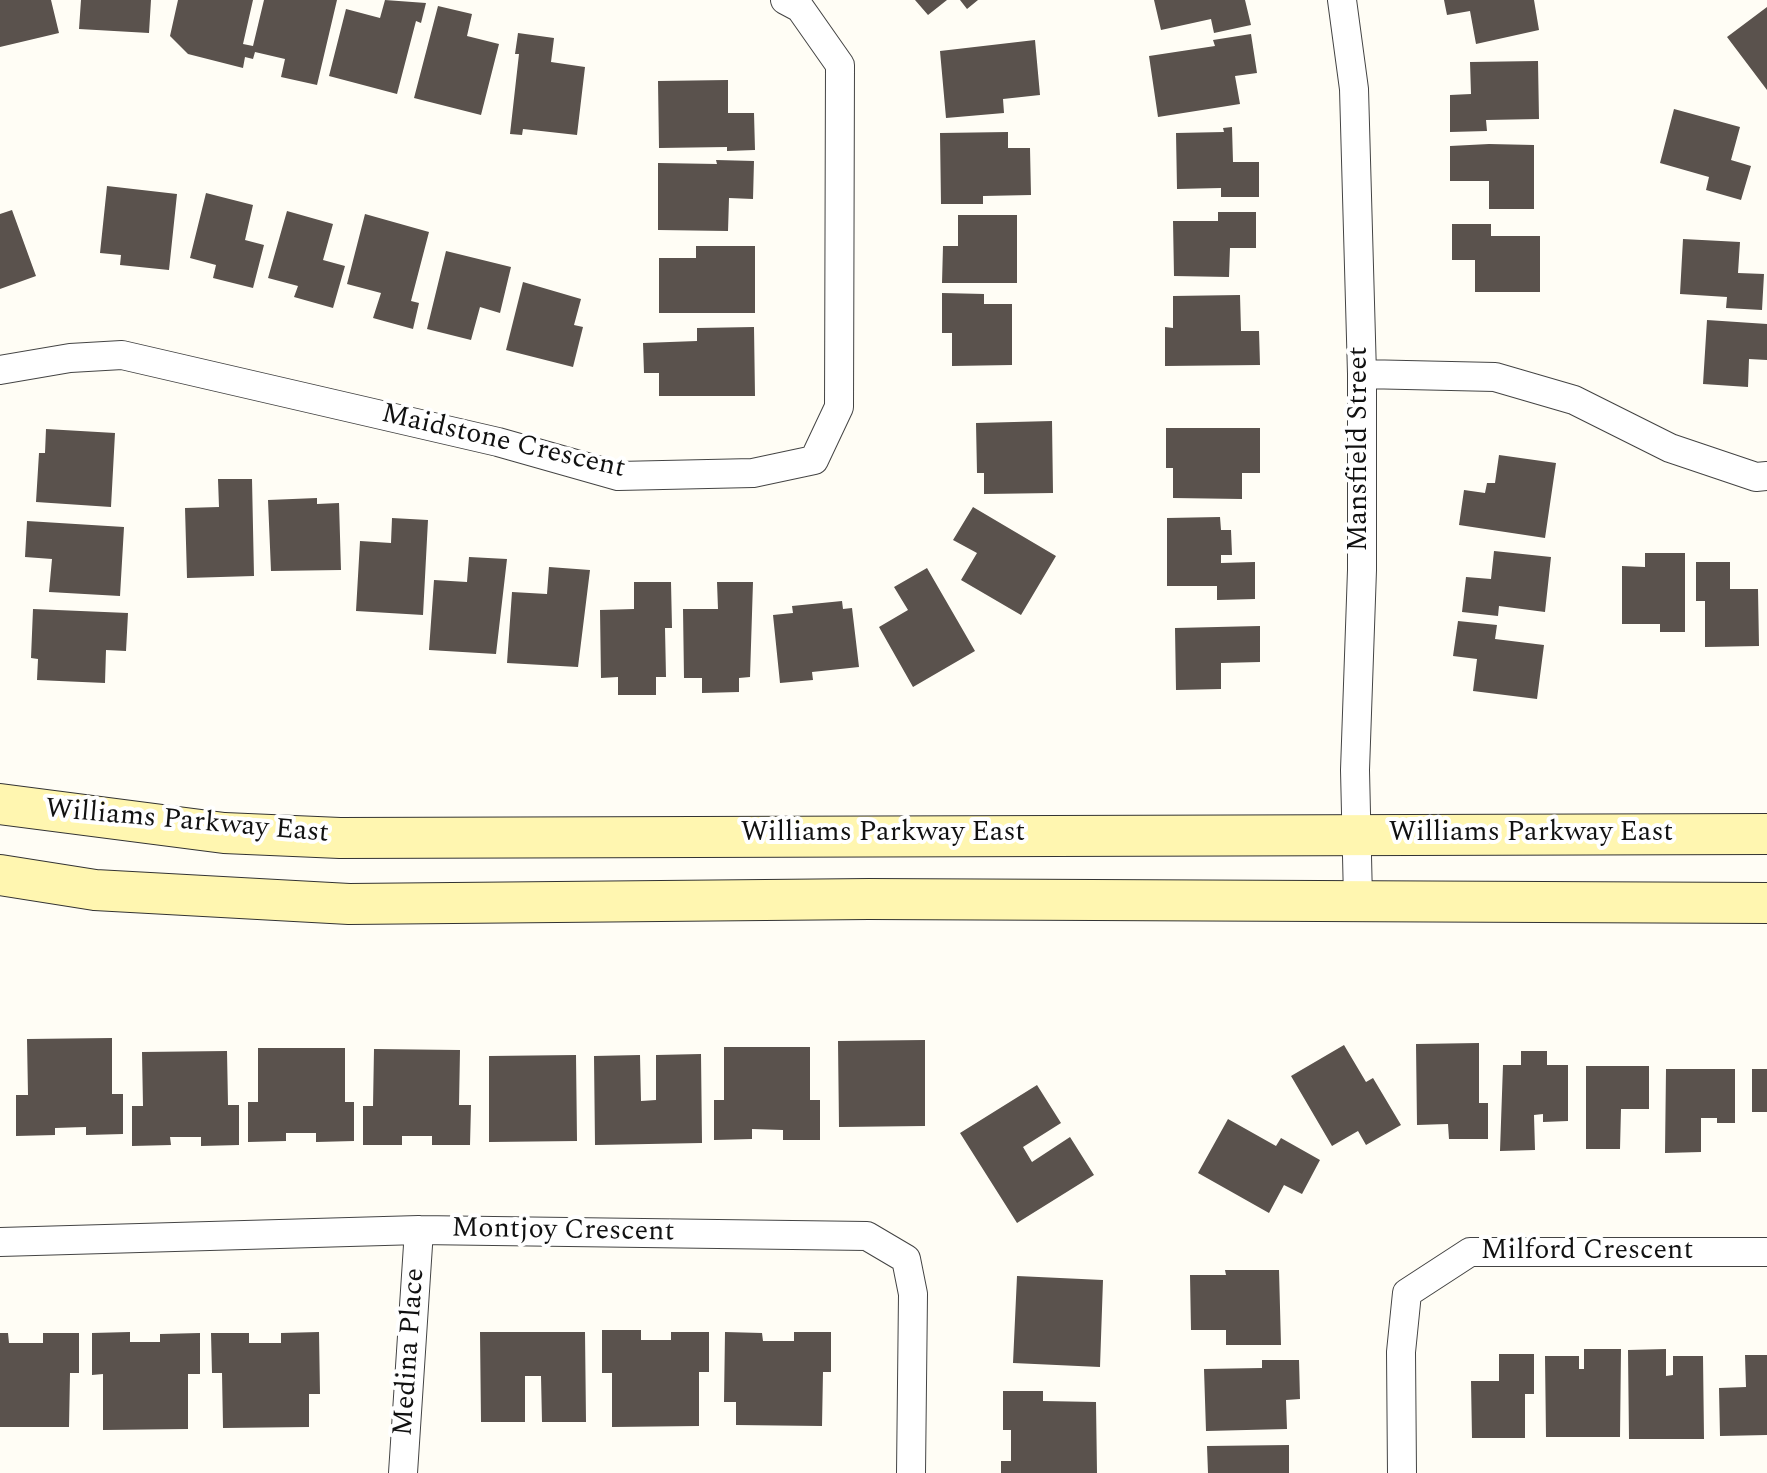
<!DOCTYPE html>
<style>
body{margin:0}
canvas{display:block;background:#fffdf5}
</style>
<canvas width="1767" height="1473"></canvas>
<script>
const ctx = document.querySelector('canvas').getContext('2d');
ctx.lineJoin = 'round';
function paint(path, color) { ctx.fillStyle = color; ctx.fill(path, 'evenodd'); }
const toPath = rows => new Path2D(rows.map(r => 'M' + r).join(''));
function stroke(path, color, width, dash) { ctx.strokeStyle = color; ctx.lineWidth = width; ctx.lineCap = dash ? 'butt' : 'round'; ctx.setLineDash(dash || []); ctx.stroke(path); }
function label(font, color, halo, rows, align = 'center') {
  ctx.font = font + ' Spectral,serif'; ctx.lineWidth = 8; ctx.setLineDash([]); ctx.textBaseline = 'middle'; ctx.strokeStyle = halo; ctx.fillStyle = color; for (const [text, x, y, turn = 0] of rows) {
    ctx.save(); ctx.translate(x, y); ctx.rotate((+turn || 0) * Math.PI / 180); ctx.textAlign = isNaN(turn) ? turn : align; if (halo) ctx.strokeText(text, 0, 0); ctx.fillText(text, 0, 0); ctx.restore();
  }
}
paint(toPath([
 [0,0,51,0,59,33,0,47],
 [81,0,151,0,149,33,79,29],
 [178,0,253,0,243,44,253,46,264,0,337,0,317,85,281,77,285,59,255,52,253,59,245,57,243,68,188,54,170,36],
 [385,0,426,3,421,23,416,21,397,94,329,76,346,9,380,18],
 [915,0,947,0,928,15],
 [960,0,978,0,967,9],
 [1154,0,1245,0,1251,25,1214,33,1211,19,1161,30],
 [1444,0,1534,0,1539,30,1476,44,1470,11,1447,15],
 [438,6,472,14,467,36,499,44,481,115,414,98],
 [1767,7,1767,90,1727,37],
 [518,33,554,38,551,62,585,67,577,135,523,129,522,135,510,134,519,54,515,54],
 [1251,34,1257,73,1235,76,1240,104,1158,117,1149,56,1215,46,1213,40],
 [1035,40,1040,95,1003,99,1004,113,946,118,940,51],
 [1538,61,1539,119,1486,120,1487,131,1450,132,1450,95,1471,94,1470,62],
 [728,80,728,113,754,113,755,150,727,151,727,147,659,148,658,81],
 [1674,109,1740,127,1731,160,1751,166,1741,200,1706,190,1709,177,1660,163],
 [1232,127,1233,162,1259,162,1259,197,1221,197,1221,188,1177,189,1176,133,1224,132,1223,128],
 [1008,132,1008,148,1030,148,1031,195,983,196,983,204,941,204,940,133],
 [1489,144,1534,145,1534,209,1489,209,1489,181,1450,181,1450,146],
 [716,160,754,161,753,199,729,198,728,231,658,230,658,163,717,164],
 [107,186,177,194,169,270,120,265,121,255,100,253],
 [206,193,253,205,245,240,264,245,253,288,213,278,216,265,190,258],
 [12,210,36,276,0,289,0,214],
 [287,211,333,224,323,260,345,266,333,308,294,297,298,286,268,278],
 [1218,212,1256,212,1256,248,1230,248,1229,277,1174,276,1173,221,1218,221],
 [365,214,429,232,411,301,419,303,413,329,373,318,381,293,347,284],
 [958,215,1017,215,1017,283,942,283,943,246,958,246],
 [1452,224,1491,224,1491,236,1540,236,1540,292,1475,292,1475,260,1452,260],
 [1683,239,1740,242,1738,273,1764,274,1762,310,1726,308,1727,297,1680,294],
 [696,246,755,246,755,313,659,313,659,258,696,258],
 [446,251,511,267,500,313,480,307,471,340,427,329],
 [523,282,581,299,574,325,583,327,573,367,506,350],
 [942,293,984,294,984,304,1012,304,1012,365,952,366,952,333,942,333],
 [1240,295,1241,331,1259,331,1260,365,1165,366,1165,327,1173,328,1173,296],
 [1707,320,1767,324,1767,360,1749,359,1748,387,1703,384],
 [754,327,755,396,659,396,659,373,644,373,643,343,697,341,697,328],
 [1052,421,1053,493,984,494,984,473,977,473,976,423],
 [1166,428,1260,428,1260,473,1242,473,1242,499,1173,498,1173,468,1166,468],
 [46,429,115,433,111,507,36,502,39,453,45,453],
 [1499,455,1556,463,1545,538,1459,525,1464,490,1485,493,1487,483,1495,483],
 [218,479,252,479,254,576,187,578,185,508,219,507],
 [317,498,317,504,339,503,341,570,271,571,268,500],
 [973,507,1056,556,1021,615,961,580,977,553,953,540],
 [1220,517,1221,530,1231,530,1232,555,1221,555,1221,563,1255,562,1255,599,1217,600,1217,586,1167,586,1167,518],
 [392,518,428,520,423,615,356,611,360,541,391,543],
 [27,521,124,527,120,596,49,592,52,559,25,557],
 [1494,551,1551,557,1545,612,1499,606,1498,616,1462,612,1466,577,1491,579],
 [1645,553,1685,553,1685,632,1660,632,1660,624,1622,624,1622,566,1645,567],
 [469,557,507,559,496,654,429,650,434,580,467,582],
 [1696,562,1730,562,1730,589,1758,589,1759,646,1705,647,1705,601,1696,601],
 [549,567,590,570,578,667,507,663,512,592,547,594],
 [927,568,975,651,913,687,879,627,908,610,894,587],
 [634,582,671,582,672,628,665,628,666,677,656,677,656,695,618,695,618,677,601,678,600,610,634,609],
 [717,582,753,582,750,677,739,678,739,692,702,693,702,678,684,678,683,609,718,609],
 [842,601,843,609,852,608,859,667,812,672,813,680,780,683,773,615,793,613,792,606],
 [33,609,128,613,126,651,106,650,105,683,37,680,38,659,31,658],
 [1458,621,1497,625,1495,639,1544,645,1537,699,1473,691,1477,659,1453,656],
 [1260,626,1260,662,1221,663,1221,689,1176,690,1175,628],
 [112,1038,112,1094,123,1094,123,1134,86,1135,86,1127,55,1128,55,1135,16,1136,16,1095,28,1095,27,1039],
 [925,1040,925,1126,839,1127,838,1041],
 [1479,1043,1479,1103,1488,1103,1488,1139,1449,1139,1448,1124,1417,1125,1416,1044],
 [1344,1045,1366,1082,1373,1078,1401,1125,1366,1145,1358,1131,1332,1146,1291,1076],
 [724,1047,810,1047,810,1100,820,1100,820,1140,783,1140,783,1130,752,1129,752,1139,714,1140,714,1100,724,1100],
 [258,1048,345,1048,345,1102,354,1102,354,1141,316,1142,316,1133,286,1133,286,1141,248,1142,248,1102,258,1102],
 [374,1049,460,1050,459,1105,471,1105,470,1145,432,1145,432,1136,402,1136,402,1145,363,1145,363,1106,373,1106],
 [227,1051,228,1105,239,1105,239,1145,201,1146,201,1137,170,1137,171,1145,132,1146,132,1106,143,1106,142,1052],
 [1521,1051,1547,1051,1547,1065,1568,1065,1568,1121,1543,1122,1543,1114,1534,1115,1535,1150,1500,1151,1503,1065,1521,1065],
 [701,1054,702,1143,595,1145,594,1056,640,1055,641,1101,656,1100,656,1055],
 [576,1055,577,1141,489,1142,489,1056],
 [1586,1066,1649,1066,1649,1109,1621,1109,1620,1149,1586,1149],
 [1666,1069,1735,1069,1735,1123,1717,1123,1717,1118,1701,1118,1701,1152,1665,1153],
 [1752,1069,1767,1069,1767,1112,1752,1112],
 [1037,1085,1061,1123,1023,1147,1032,1162,1070,1137,1094,1175,1017,1223,960,1133],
 [1228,1119,1276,1146,1281,1138,1320,1160,1302,1194,1284,1185,1269,1213,1198,1173],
 [1225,1270,1279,1270,1281,1345,1226,1345,1226,1330,1191,1330,1190,1275,1226,1275],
 [1017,1276,1103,1280,1100,1367,1013,1363],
 [602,1330,641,1330,641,1340,671,1340,671,1332,709,1332,709,1372,699,1372,699,1426,612,1427,612,1373,602,1373],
 [130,1332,130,1342,160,1342,160,1334,200,1333,200,1374,188,1374,188,1429,103,1430,103,1374,92,1375,92,1333],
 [319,1332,320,1394,309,1394,309,1427,223,1428,222,1373,212,1373,211,1333,249,1333,249,1343,281,1343,281,1333],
 [480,1332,585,1332,586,1422,542,1422,541,1376,525,1376,525,1422,481,1422],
 [725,1332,762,1333,763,1341,794,1341,794,1332,831,1332,831,1372,823,1372,822,1426,736,1425,736,1402,724,1402],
 [0,1333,8,1333,9,1343,43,1343,43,1333,79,1333,79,1373,70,1373,69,1427,0,1427],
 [1584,1349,1621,1349,1620,1437,1546,1437,1545,1356,1579,1356,1579,1369,1584,1369],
 [1666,1349,1666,1376,1673,1375,1673,1356,1703,1356,1704,1439,1629,1439,1628,1350],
 [1499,1354,1534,1354,1534,1394,1525,1394,1525,1438,1472,1438,1471,1381,1499,1381],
 [1745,1355,1767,1355,1767,1435,1720,1436,1719,1388,1746,1387],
 [1262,1360,1299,1360,1300,1399,1286,1400,1287,1429,1206,1431,1204,1369,1262,1368],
 [1003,1391,1043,1391,1043,1401,1096,1402,1097,1473,1001,1473,1001,1461,1011,1461,1011,1430,1003,1430],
 [1289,1445,1289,1473,1208,1473,1207,1446]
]), '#5a524d');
const minor = toPath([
 [1342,0,1354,89,1362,374,1362,570,1355,770,1358,899],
 [0,370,70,358,122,355,498,442,618,476,753,473,814,460,839,407,840,65,800,8,785,0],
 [1362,374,1495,377,1574,400,1670,448,1756,477,1767,476],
 [0,1242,419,1230,867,1236,906,1259,913,1294,911,1473],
 [403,1473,419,1230],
 [1402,1473,1401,1352,1407,1293,1470,1252,1767,1252]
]);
const secondary = toPath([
 [0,804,224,833,340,838,1767,834],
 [0,875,95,890,349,904,869,899,1767,903]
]);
stroke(minor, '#444', 30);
stroke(secondary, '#333', 42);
stroke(minor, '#fff', 28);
stroke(secondary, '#fff6b0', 40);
label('28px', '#111', '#fff', [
 ["Maidstone Crescent",503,443,13],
 ["Mansfield Street",1361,449,-90],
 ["Williams Parkway East",187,823,5],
 ["Williams Parkway East",883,835],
 ["Williams Parkway East",1531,835],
 ["Montjoy Crescent",563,1232,1],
 ["Milford Crescent",1587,1253],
 ["Medina Place",411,1352,-86]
]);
</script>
